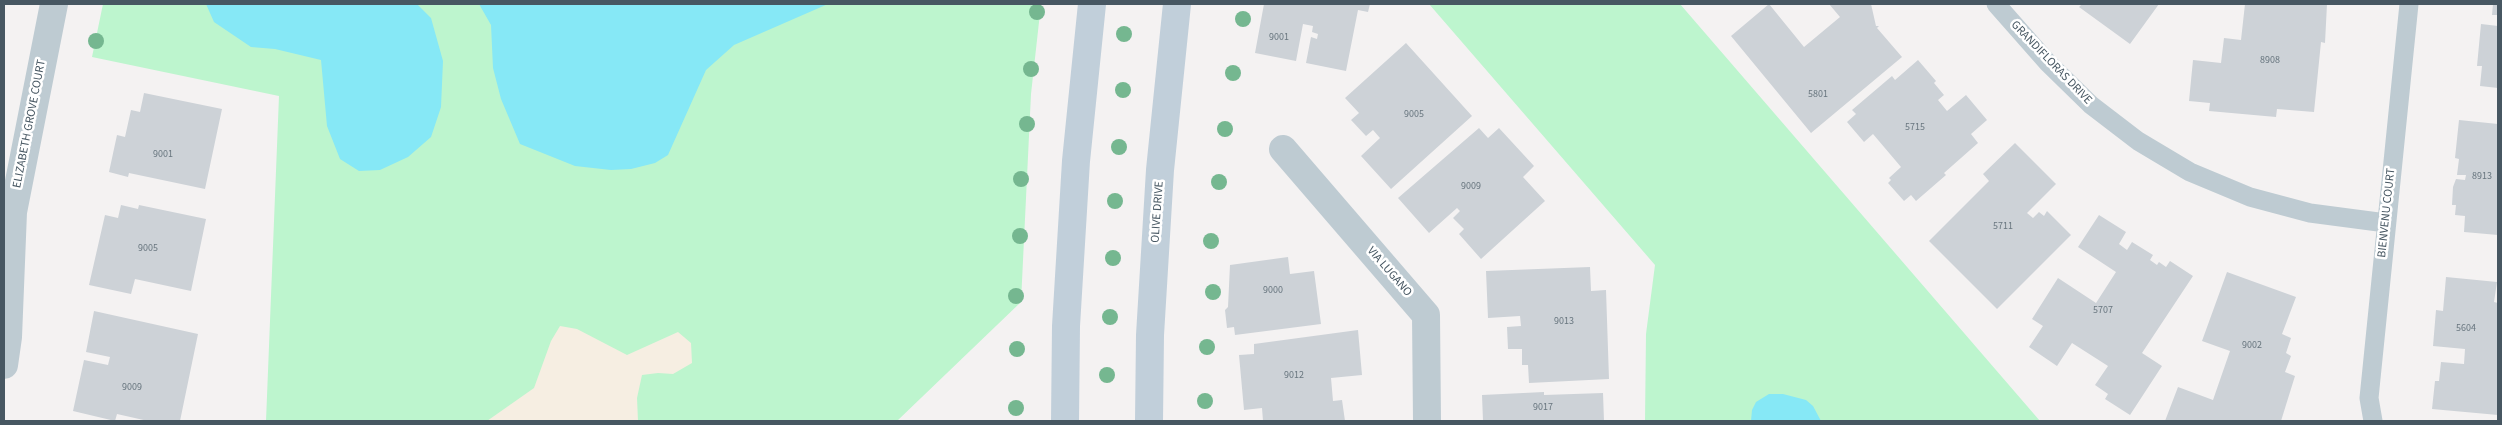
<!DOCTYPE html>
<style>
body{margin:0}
#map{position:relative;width:2502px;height:425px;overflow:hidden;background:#f4f2f2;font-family:"Source Sans 3",sans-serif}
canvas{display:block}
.frame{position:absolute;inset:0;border:5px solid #475762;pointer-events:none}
</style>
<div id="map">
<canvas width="2502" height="425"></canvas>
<div class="frame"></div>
</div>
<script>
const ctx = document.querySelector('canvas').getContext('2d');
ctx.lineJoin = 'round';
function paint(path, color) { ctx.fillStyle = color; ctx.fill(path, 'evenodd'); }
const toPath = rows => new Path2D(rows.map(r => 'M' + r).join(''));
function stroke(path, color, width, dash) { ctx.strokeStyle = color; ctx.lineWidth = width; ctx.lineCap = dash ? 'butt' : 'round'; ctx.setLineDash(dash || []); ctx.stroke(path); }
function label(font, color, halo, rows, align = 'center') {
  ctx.font = font + ' "Source Sans 3",sans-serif'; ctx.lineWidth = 5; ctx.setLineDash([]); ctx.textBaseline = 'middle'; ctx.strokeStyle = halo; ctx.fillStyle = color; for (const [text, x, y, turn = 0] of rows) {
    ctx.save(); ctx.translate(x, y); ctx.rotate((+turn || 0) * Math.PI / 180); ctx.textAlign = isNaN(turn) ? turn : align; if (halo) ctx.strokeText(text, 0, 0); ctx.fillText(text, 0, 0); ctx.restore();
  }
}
paint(toPath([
 [103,4,1041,4,1031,94,1021,302,897,421,266,421,279,96,92,57],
 [1429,4,1680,4,2040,421,1645,421,1646,334,1655,265]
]), '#bdf5ce');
paint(toPath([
 [560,326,577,329,627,355,678,332,691,343,692,363,673,374,658,373,642,375,637,398,638,421,487,421,534,388,551,341]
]), '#f6eee2');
paint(toPath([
 [206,4,417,4,431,18,443,61,441,107,431,137,408,157,380,170,359,171,340,159,327,126,321,60,275,49,251,47,214,22],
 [479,4,828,4,734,45,706,70,668,155,655,163,631,169,611,170,575,166,520,144,501,99,493,68,491,25],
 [1769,394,1783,394,1806,400,1813,406,1821,421,1751,421,1752,410,1756,402]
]), '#86e8f6');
paint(toPath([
 [1264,4,1370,4,1368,12,1358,10,1346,71,1306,63,1311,37,1317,39,1318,34,1312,32,1313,26,1303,24,1296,61,1255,53],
 [1769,4,1804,47,1840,17,1829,4,1871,4,1876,26,1879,26,1877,28,1902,57,1811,133,1731,36],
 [2082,4,2159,4,2130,44,2079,7],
 [2245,4,2327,4,2325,43,2321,42,2314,112,2277,109,2276,117,2209,111,2210,103,2189,101,2193,60,2221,63,2224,38,2241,40],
 [2493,4,2498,4,2498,15,2492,15],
 [2481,24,2498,26,2498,88,2480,86,2482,66,2477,66],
 [1406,43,1472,116,1391,189,1361,156,1380,138,1373,130,1366,136,1351,120,1359,113,1345,98],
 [1918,60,1936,81,1934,83,1944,95,1938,100,1947,111,1966,95,1987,120,1971,134,1978,143,1944,173,1946,175,1916,201,1911,195,1904,201,1888,183,1891,180,1889,178,1901,167,1873,134,1864,142,1847,122,1856,114,1852,110,1892,76,1895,80],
 [144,93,222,109,205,189,129,173,128,177,109,172,117,135,125,137,131,110,140,112],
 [2459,120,2498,124,2498,235,2464,232,2465,216,2455,215,2456,205,2452,205,2453,187,2456,179,2465,180,2466,175,2457,175,2459,159,2455,158],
 [1479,128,1488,138,1499,128,1534,166,1523,177,1545,201,1481,259,1459,234,1464,229,1453,218,1460,211,1457,208,1429,233,1398,198],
 [2015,143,2056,184,2027,213,2033,218,2039,212,2044,216,2047,211,2071,235,1997,309,1929,241,1989,181,1983,174],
 [121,205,138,209,139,205,206,219,191,291,135,279,131,294,89,285,105,215,118,218],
 [2099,215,2126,232,2119,244,2127,250,2132,242,2153,255,2150,260,2157,265,2159,262,2166,267,2170,261,2193,276,2142,353,2162,366,2130,415,2105,399,2108,394,2095,385,2108,366,2072,343,2057,366,2029,347,2043,326,2032,319,2058,278,2096,303,2116,272,2078,247],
 [1288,257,1290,274,1314,271,1321,324,1235,335,1234,327,1227,328,1225,310,1228,307,1230,265],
 [1590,267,1591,291,1606,290,1609,379,1529,383,1528,365,1522,365,1522,349,1508,349,1507,327,1521,326,1520,316,1488,318,1486,271],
 [2227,272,2296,297,2282,334,2291,338,2286,353,2291,356,2285,372,2295,376,2281,421,2165,421,2178,387,2213,400,2230,351,2202,341],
 [2446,277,2497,282,2494,302,2498,303,2498,415,2432,409,2435,381,2439,381,2441,362,2464,364,2465,349,2433,346,2436,310,2443,311],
 [94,311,198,334,180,421,148,421,117,414,115,421,73,411,84,360,108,365,110,357,86,352],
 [1358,330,1362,375,1331,378,1333,401,1342,400,1345,421,1263,421,1262,408,1244,410,1239,355,1254,354,1254,344],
 [1544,392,1544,395,1603,393,1604,421,1483,421,1482,395]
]), '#cdd2d7');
stroke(toPath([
 [1996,4,2048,63,2091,105,2138,141,2190,172,2250,197,2310,213,2386,223],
 [2373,421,2369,398,2409,4]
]), '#becbd2', 19);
stroke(toPath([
 [1283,149,1426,315,1427,421],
 [4,365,8,337,13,212,54,4]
]), '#becbd2', 28);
stroke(toPath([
 [1065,421,1066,326,1076,161,1092,4],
 [1149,421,1150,335,1160,170,1177,4]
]), '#c1cfda', 28);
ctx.fillStyle = '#75b790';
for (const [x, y] of [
 [1037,12],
 [1243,19],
 [1124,34],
 [96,41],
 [1031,69],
 [1233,73],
 [1123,90],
 [1027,124],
 [1225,129],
 [1119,147],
 [1021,179],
 [1219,182],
 [1115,201],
 [1020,236],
 [1211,241],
 [1113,258],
 [1213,292],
 [1016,296],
 [1110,317],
 [1207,347],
 [1017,349],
 [1107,375],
 [1205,401],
 [1016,408]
]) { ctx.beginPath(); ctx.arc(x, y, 8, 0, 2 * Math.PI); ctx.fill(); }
label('10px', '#68767f', null, [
 ["9001",1279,38],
 ["8908",2270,61],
 ["5801",1818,95],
 ["9005",1414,115],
 ["5715",1915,128],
 ["9001",163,155],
 ["8913",2482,177],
 ["9009",1471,187],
 ["5711",2003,227],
 ["9005",148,249],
 ["9000",1273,291],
 ["5707",2103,311],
 ["9013",1564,322],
 ["5604",2466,329],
 ["9002",2252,346],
 ["9012",1294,376],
 ["9009",132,388],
 ["9017",1543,408]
]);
label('12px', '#475762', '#fff', [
 ["GRANDIFLORAS DRIVE",2051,63,46],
 ["ELIZABETH GROVE COURT",30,124,-79],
 ["OLIVE DRIVE",1158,212,-86],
 ["BIENVENU COURT",2387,213,-84],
 ["VIA LUGANO",1389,272,49]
]);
</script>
